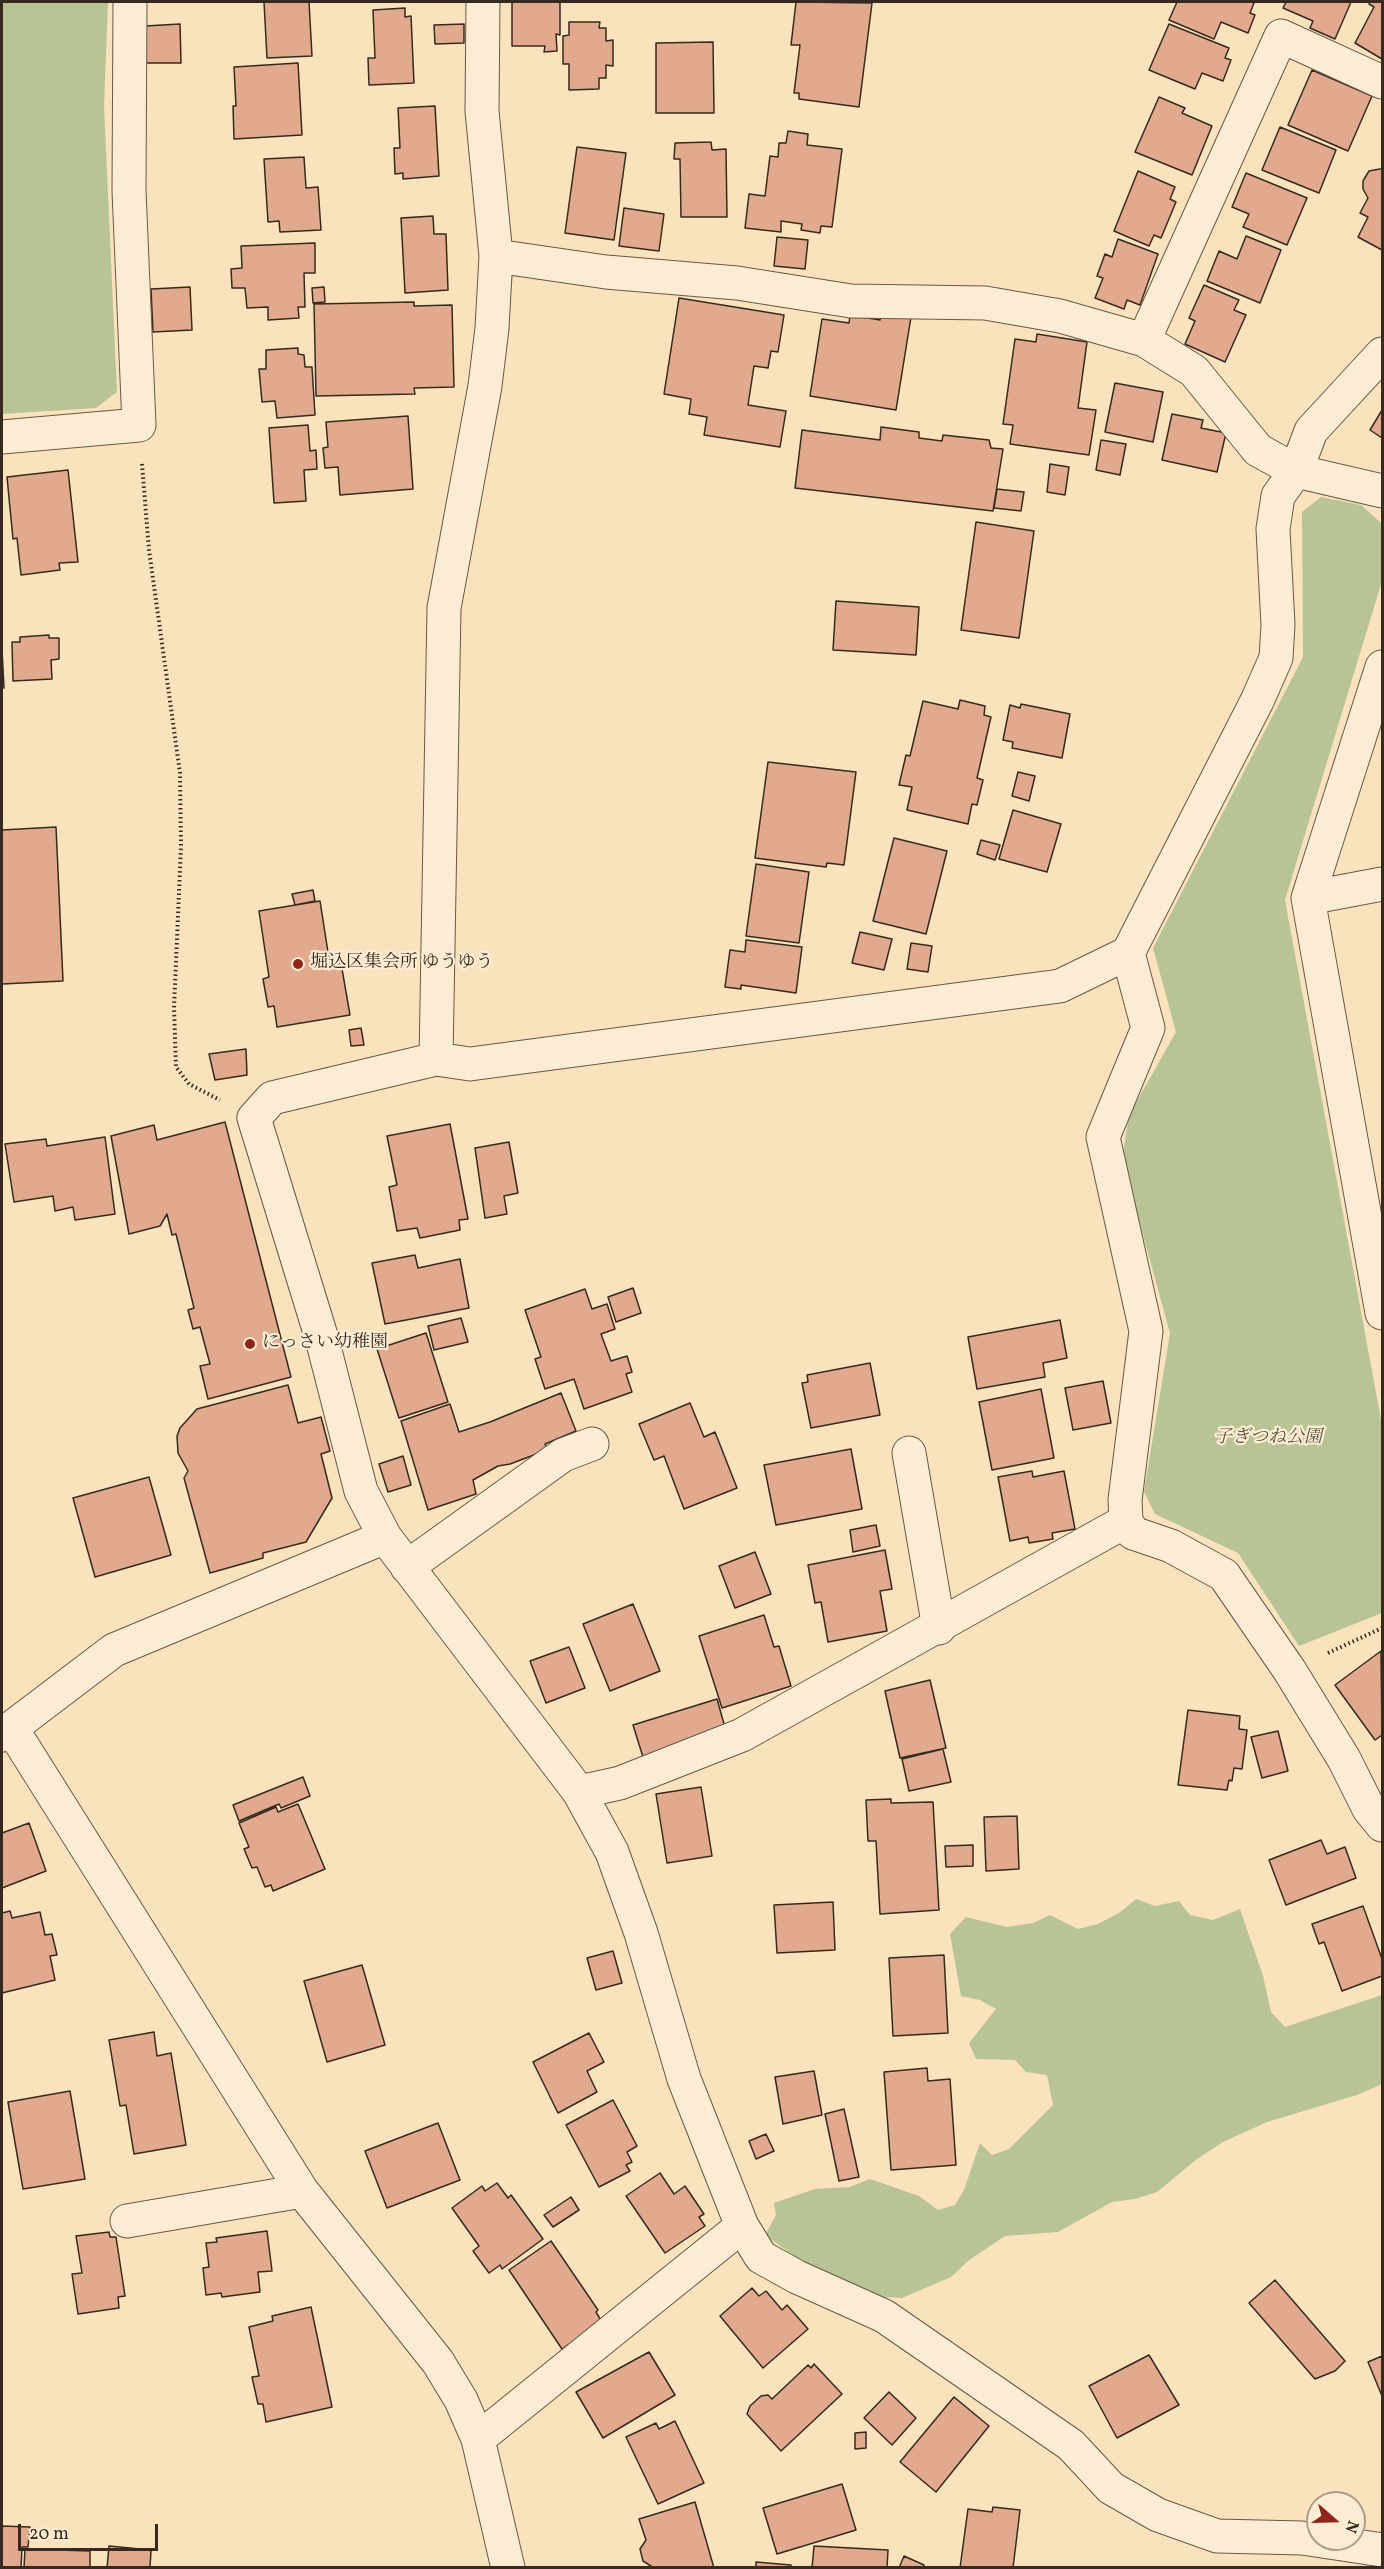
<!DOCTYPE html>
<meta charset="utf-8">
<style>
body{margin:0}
#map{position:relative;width:1384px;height:2569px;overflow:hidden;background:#fae2bd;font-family:Vollkorn,serif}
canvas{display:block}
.frame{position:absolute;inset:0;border:3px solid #362a1e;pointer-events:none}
.north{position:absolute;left:1306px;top:2491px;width:60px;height:60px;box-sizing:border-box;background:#fcecd4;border:2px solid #ad9e8b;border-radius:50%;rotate:110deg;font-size:16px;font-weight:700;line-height:24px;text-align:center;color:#362a1e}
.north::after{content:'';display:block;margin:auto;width:21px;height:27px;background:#8f2418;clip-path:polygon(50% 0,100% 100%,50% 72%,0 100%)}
.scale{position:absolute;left:18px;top:2524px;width:140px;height:27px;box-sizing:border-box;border:3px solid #362a1e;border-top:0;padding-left:8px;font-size:18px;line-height:21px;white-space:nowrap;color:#362a1e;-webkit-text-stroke:4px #fcecd4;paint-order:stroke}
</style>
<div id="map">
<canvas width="1384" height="2569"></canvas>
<div class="frame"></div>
<div class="north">N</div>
<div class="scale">20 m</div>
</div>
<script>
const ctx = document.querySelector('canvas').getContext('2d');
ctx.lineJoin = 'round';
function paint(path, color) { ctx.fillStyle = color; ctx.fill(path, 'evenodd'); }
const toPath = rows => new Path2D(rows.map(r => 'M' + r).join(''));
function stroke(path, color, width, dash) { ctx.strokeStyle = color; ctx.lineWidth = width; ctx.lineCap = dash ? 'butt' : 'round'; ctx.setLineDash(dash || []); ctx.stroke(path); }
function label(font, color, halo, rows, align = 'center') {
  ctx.font = font + ' Vollkorn,"Noto Serif JP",serif'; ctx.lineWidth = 4.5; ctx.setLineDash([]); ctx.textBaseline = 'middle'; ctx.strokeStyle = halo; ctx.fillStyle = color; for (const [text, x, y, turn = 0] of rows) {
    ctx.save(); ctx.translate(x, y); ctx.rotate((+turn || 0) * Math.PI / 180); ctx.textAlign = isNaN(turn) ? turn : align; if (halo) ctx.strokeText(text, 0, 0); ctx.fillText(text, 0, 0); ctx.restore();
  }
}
paint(toPath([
 [2,2,108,2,104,106,117,392,96,408,2,414],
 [1321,497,1361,505,1382,524,1382,581,1285,900,1382,1425,1382,1613,1299,1646,1238,1553,1155,1514,1144,1492,1170,1333,1122,1159,1129,1115,1176,1032,1153,948,1303,657,1302,512],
 [1136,1899,1155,1906,1179,1901,1190,1915,1213,1920,1240,1909,1263,1976,1271,2012,1285,2027,1382,1995,1382,2084,1357,2095,1267,2122,1223,2142,1197,2159,1157,2192,1135,2199,1112,2202,1058,2232,1005,2236,968,2261,951,2277,902,2298,883,2297,840,2278,800,2260,765,2235,776,2215,774,2203,815,2189,849,2187,870,2179,919,2196,938,2210,955,2205,964,2190,980,2143,992,2155,1009,2149,1053,2105,1047,2075,1026,2072,1015,2060,976,2059,969,2043,996,2009,980,2000,961,1996,950,1934,966,1917,1007,1927,1033,1923,1050,1915,1078,1929,1098,1924,1119,1913]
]), '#b8c495');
const building = toPath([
 [264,2,309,2,312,56,267,58,264,2],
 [512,2,560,2,560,35,556,34,557,51,544,52,545,46,512,46,512,2],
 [796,2,872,3,859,107,799,99,799,93,794,93,800,45,791,45,796,2],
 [1177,2,1251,2,1254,3,1250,13,1255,15,1248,33,1221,22,1214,39,1169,20,1177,2],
 [1286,2,1351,2,1335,39,1310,28,1313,21,1283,8,1286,2],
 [1370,2,1382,2,1382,59,1355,43,1374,7,1369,4,1370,2],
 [405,8,405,17,411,16,414,83,369,85,368,58,375,58,373,10,405,8],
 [569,22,600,22,599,28,606,28,606,41,613,40,613,66,606,65,606,78,599,78,599,89,569,90,569,64,563,64,563,36,569,35,569,22],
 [180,24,181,63,146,63,145,26,180,24],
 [464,24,464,43,435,44,434,25,464,24],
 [1169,24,1229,48,1225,58,1231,60,1223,81,1202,73,1195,89,1149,70,1169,24],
 [713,42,714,113,656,113,656,43,713,42],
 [298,63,302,135,234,139,233,106,236,106,234,67,298,63],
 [1312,70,1372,96,1348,151,1288,125,1312,70],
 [1159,97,1185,108,1182,113,1212,126,1192,175,1135,152,1159,97],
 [435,106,439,176,403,179,403,173,395,174,394,148,400,148,398,108,435,106],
 [1280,127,1336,150,1319,193,1262,170,1280,127],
 [788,131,808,134,807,145,842,149,832,227,821,226,820,233,801,230,802,224,781,221,781,232,745,228,749,194,765,196,770,156,778,157,779,143,786,143,788,131],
 [711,142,712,150,726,149,727,217,681,217,680,159,674,159,675,143,711,142],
 [577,147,626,153,614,240,565,233,577,147],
 [304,157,306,188,318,187,321,230,280,232,279,221,268,222,264,159,304,157],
 [1380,169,1382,169,1382,250,1358,237,1368,217,1360,213,1368,198,1363,189,1363,181,1369,171,1380,169],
 [1138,171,1175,187,1170,199,1176,202,1161,238,1154,235,1149,246,1114,231,1138,171],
 [1246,173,1307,198,1287,245,1243,227,1249,214,1232,207,1246,173],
 [624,208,664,214,659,251,619,246,624,208],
 [433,216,434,234,446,234,448,290,405,293,401,218,433,216],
 [1246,236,1281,250,1260,303,1207,281,1219,251,1237,259,1246,236],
 [777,237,808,240,805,269,774,266,777,237],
 [1118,239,1158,254,1140,305,1127,300,1124,309,1095,298,1103,278,1097,276,1105,254,1112,257,1118,239],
 [315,243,315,273,304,273,305,307,298,307,299,318,268,320,268,307,247,308,245,288,232,288,231,269,242,268,241,246,315,243],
 [1204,285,1239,300,1234,310,1246,315,1225,362,1185,344,1195,321,1189,318,1204,285],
 [190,287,192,330,153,332,151,289,190,287],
 [324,287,325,302,313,303,312,288,324,287],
 [679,298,784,315,778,352,771,351,768,368,754,366,748,405,786,411,780,447,704,435,707,417,689,414,691,399,664,394,679,298],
 [414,302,414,306,452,305,454,387,414,388,415,394,316,396,314,304,414,302],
 [881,312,911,317,896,410,810,396,822,319,849,323,850,315,880,320,881,312],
 [1037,334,1087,342,1078,408,1096,410,1089,455,1010,444,1013,425,1003,424,1015,339,1036,342,1037,334],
 [298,348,298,354,304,355,305,367,312,367,315,415,277,418,275,401,262,402,259,369,266,369,266,350,298,348],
 [1115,383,1163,392,1153,442,1105,432,1115,383],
 [1382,410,1382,438,1370,430,1382,410],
 [1172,414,1203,420,1201,428,1226,433,1217,472,1162,460,1172,414],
 [408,416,413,489,340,495,338,467,325,468,323,448,328,447,326,422,408,416],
 [308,425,310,451,316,450,317,469,304,470,306,501,274,503,269,428,308,425],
 [881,427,919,432,919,438,942,441,943,435,989,440,991,448,1003,449,993,511,795,488,802,430,880,440,881,427],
 [1101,440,1126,444,1120,475,1096,470,1101,440],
 [1050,464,1069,467,1065,495,1047,492,1050,464],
 [68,470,78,562,59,563,60,570,21,575,17,538,13,539,7,477,68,470],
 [997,489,1024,492,1021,511,994,508,997,489],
 [976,522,1034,531,1019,638,961,630,976,522],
 [836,601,919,607,916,655,833,650,836,601],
 [49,635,49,638,59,638,59,659,51,660,52,679,13,681,12,642,20,642,20,637,49,635],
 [2,649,4,688,2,688,2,649],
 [960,700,985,706,984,715,991,717,977,778,983,780,977,805,972,804,968,824,907,810,912,787,899,785,906,755,910,756,923,701,958,709,960,700],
 [1021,704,1070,714,1062,758,1012,748,1013,742,1003,740,1010,705,1020,708,1021,704],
 [768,762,856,772,844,865,827,863,826,867,755,858,768,762],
 [1018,772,1035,776,1029,801,1012,796,1018,772],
 [1013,810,1061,824,1047,872,999,859,1013,810],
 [56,827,63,981,2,984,2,830,56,827],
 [894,838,947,851,926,934,873,921,894,838],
 [981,840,1000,845,995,860,977,854,981,840],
 [756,864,809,872,799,943,746,936,756,864],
 [313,890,315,901,295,905,292,894,313,890],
 [320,901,330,965,341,963,350,1015,277,1027,274,1006,268,1007,263,979,269,977,259,911,320,901],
 [860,932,892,939,884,970,852,963,860,932],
 [746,940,802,947,796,993,741,985,741,989,725,987,730,950,745,952,746,940],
 [911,943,932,946,928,972,907,969,911,943],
 [361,1028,364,1045,351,1046,349,1030,361,1028],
 [246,1049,247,1075,215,1080,209,1054,246,1049],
 [225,1122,291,1377,208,1399,200,1366,210,1364,200,1327,193,1329,188,1310,194,1308,176,1234,172,1235,167,1214,160,1226,129,1234,111,1136,154,1125,157,1140,225,1122],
 [450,1124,468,1219,459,1220,460,1230,420,1238,417,1228,397,1231,389,1187,397,1185,387,1136,450,1124],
 [105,1137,115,1214,75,1220,73,1207,55,1211,53,1196,14,1202,5,1144,46,1139,47,1146,105,1137],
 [509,1142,518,1193,504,1196,507,1214,485,1218,475,1148,509,1142],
 [415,1255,418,1268,460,1259,469,1308,385,1324,372,1263,415,1255],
 [633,1288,641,1313,616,1322,608,1297,633,1288],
 [585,1289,592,1309,607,1304,615,1329,601,1334,611,1361,627,1356,632,1372,626,1374,632,1392,584,1409,574,1379,545,1389,535,1359,541,1357,525,1310,585,1289],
 [461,1318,468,1342,434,1350,428,1326,461,1318],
 [1060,1320,1067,1358,1043,1363,1045,1377,977,1389,968,1337,1060,1320],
 [426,1333,448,1402,399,1418,377,1349,426,1333],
 [870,1363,880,1415,811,1428,802,1383,808,1382,807,1375,870,1363],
 [1103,1381,1111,1423,1073,1430,1065,1388,1103,1381],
 [288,1385,298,1423,321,1417,330,1451,321,1454,332,1498,306,1542,263,1553,263,1558,210,1573,184,1478,188,1471,178,1453,177,1436,180,1428,197,1409,288,1385],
 [1041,1389,1054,1458,992,1470,979,1402,1041,1389],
 [561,1393,576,1431,545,1444,547,1450,510,1464,498,1466,473,1480,476,1494,428,1510,401,1421,450,1404,459,1432,490,1422,561,1393],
 [690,1403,704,1437,715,1432,737,1488,684,1509,664,1456,654,1460,639,1424,690,1403],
 [851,1449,862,1509,776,1525,764,1465,851,1449],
 [403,1456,411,1485,388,1492,379,1464,403,1456],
 [1032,1471,1033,1477,1064,1471,1075,1529,1052,1533,1053,1539,1029,1543,1028,1537,1010,1541,998,1477,1032,1471],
 [149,1477,171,1555,95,1577,73,1498,149,1477],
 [876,1525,880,1546,853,1552,850,1530,876,1525],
 [885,1550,892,1589,880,1591,887,1631,828,1642,821,1602,815,1603,808,1565,885,1550],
 [755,1552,771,1594,735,1608,719,1566,755,1552],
 [633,1604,660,1671,610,1691,583,1624,633,1604],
 [764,1615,774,1647,779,1646,791,1686,722,1708,699,1636,764,1615],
 [569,1647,585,1688,546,1703,530,1661,569,1647],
 [1381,1651,1382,1735,1375,1740,1335,1685,1381,1651],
 [930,1680,946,1748,900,1758,885,1691,930,1680],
 [717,1699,726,1731,643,1757,633,1725,717,1699],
 [1188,1710,1240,1716,1239,1729,1247,1730,1242,1769,1234,1768,1232,1781,1229,1780,1227,1790,1178,1785,1188,1710],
 [1278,1731,1288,1771,1262,1778,1251,1737,1278,1731],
 [943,1749,951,1782,909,1791,902,1759,943,1749],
 [303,1777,310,1796,281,1808,279,1804,239,1821,233,1805,303,1777],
 [701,1787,712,1856,667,1863,656,1794,701,1787],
 [891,1799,891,1803,933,1802,939,1910,880,1914,876,1841,868,1841,866,1800,891,1799],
 [298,1804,325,1869,273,1891,271,1885,265,1887,257,1867,252,1868,244,1849,249,1847,239,1823,276,1807,278,1812,298,1804],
 [1017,1816,1019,1869,986,1871,984,1817,1017,1816],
 [29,1823,46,1871,2,1888,2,1833,29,1823],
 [1321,1840,1327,1854,1345,1847,1356,1878,1286,1905,1269,1860,1321,1840],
 [973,1845,973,1866,946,1867,945,1846,973,1845],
 [833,1902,835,1950,777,1953,774,1905,833,1902],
 [1363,1906,1382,1959,1382,1976,1342,1991,1324,1942,1319,1944,1312,1924,1363,1906],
 [10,1911,12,1918,40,1912,45,1935,52,1934,57,1955,50,1956,55,1980,2,1993,2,1913,10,1911],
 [613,1951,622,1983,596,1990,587,1958,613,1951],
 [944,1955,948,2033,893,2036,889,1958,944,1955],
 [362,1965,385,2045,327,2062,304,1981,362,1965],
 [154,2032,157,2056,171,2053,186,2145,134,2154,126,2105,120,2106,109,2040,154,2032],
 [589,2033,604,2062,587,2071,597,2092,558,2113,533,2062,589,2033],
 [927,2068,928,2081,950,2079,956,2165,891,2170,884,2072,927,2068],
 [814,2071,822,2115,783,2124,775,2077,814,2071],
 [70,2091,85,2179,23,2189,8,2102,70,2091],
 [613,2100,637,2146,627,2152,632,2162,626,2165,630,2171,599,2187,566,2125,613,2100],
 [844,2109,859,2177,839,2181,825,2114,844,2109],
 [438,2123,460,2180,387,2208,365,2151,438,2123],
 [766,2134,774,2151,756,2159,749,2141,766,2134],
 [660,2173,674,2194,685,2186,704,2214,699,2217,705,2226,665,2253,626,2196,660,2173],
 [497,2183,508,2198,511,2195,543,2239,502,2269,500,2265,489,2273,473,2251,479,2246,452,2208,482,2186,485,2191,497,2183],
 [571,2197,579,2210,553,2227,544,2215,571,2197],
 [267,2231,272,2271,258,2272,260,2292,222,2297,221,2293,206,2295,203,2268,209,2267,206,2243,217,2242,216,2238,267,2231],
 [109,2232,110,2237,116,2237,125,2296,118,2297,119,2308,78,2314,72,2274,82,2273,76,2236,109,2232],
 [551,2241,598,2310,596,2312,602,2322,562,2349,509,2270,551,2241],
 [1275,2280,1345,2361,1335,2371,1315,2379,1249,2303,1275,2280],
 [752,2288,759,2296,766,2291,782,2310,787,2305,808,2329,763,2368,720,2316,752,2288],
 [311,2307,332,2407,266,2422,263,2404,258,2404,252,2377,259,2376,249,2327,273,2321,272,2316,311,2307],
 [649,2352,675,2395,603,2438,576,2392,649,2352],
 [1149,2355,1179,2405,1117,2438,1089,2386,1149,2355],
 [1382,2356,1382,2396,1368,2362,1382,2356],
 [814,2364,842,2394,781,2451,747,2414,750,2406,761,2396,768,2395,772,2399,808,2365,811,2368,814,2364],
 [889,2392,916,2418,892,2445,864,2418,889,2392],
 [954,2397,989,2426,936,2492,900,2462,954,2397],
 [675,2421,704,2483,658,2504,626,2437,656,2423,659,2429,675,2421],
 [866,2432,866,2448,855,2449,855,2433,866,2432],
 [842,2484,856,2530,777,2554,763,2508,842,2484],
 [695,2502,714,2568,654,2568,643,2561,640,2549,646,2540,639,2519,695,2502],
 [993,2507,1020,2510,1013,2568,960,2568,968,2509,992,2512,993,2507],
 [2,2526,30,2527,28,2547,22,2547,21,2568,2,2568,2,2526],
 [109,2546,151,2550,150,2568,107,2568,109,2546],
 [814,2546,888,2550,887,2568,812,2568,814,2546],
 [25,2549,90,2551,90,2568,24,2568,25,2549],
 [904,2556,924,2565,923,2568,899,2568,904,2556],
 [756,2562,791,2565,791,2568,756,2568,756,2562]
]);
paint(building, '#e1aa8e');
stroke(building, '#362a1e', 1.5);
const minor = toPath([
 [483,2,482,111,496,256,492,328,485,386,444,608,436,1059,272,1098,254,1118,322,1339,361,1491,385,1537,579,1792,612,1852,641,1933,684,2079,742,2226,761,2257,797,2277,884,2316,1071,2445,1111,2488,1158,2515,1217,2536,1302,2538,1382,2550],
 [496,256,606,272,737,283,851,301,985,303,1060,316,1144,340,1194,371,1258,450,1296,471,1382,491],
 [1144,340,1281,36,1382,82],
 [1382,354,1311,431,1296,471,1278,496,1273,529,1278,625,1276,658,1257,701,1128,953,1148,1028,1103,1137,1146,1331,1125,1500,1126,1521,1133,1533,1171,1546,1224,1575,1290,1671,1344,1759,1369,1809,1382,1825],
 [2,437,139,425,129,191,130,2],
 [1382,667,1308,898,1382,1313],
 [1308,898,1382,884],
 [436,1059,470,1064,1060,986,1128,953],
 [909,1453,939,1628],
 [407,1567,563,1455,592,1444],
 [12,1729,302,2191,438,2362,461,2400,478,2439,508,2568],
 [2,1735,114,1650,385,1537],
 [579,1792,620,1783,742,1735,1126,1521],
 [127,2221,302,2191],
 [478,2439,742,2226]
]);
stroke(minor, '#675846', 35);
stroke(toPath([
 [142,464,149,550,180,773,181,846,174,1008,176,1067,189,1084,220,1100],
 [1328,1653,1382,1628]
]), '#362a1e', 4, [1.5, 3]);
stroke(minor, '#fcecd4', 33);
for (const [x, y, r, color] of [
 [298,964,6,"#8f2418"],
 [250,1344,6,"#8f2418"]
]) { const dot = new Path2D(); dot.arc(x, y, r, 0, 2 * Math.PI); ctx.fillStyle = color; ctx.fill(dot); stroke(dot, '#fcecd4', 2); }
label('18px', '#362a1e', '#fcecd4', [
 ["堀込区集会所 ゆうゆう",310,964],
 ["にっさい幼稚園",262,1344]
], 'left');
label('italic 18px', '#56503c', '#fcecd4', [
 ["子ぎつね公園",1268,1439]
]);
</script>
